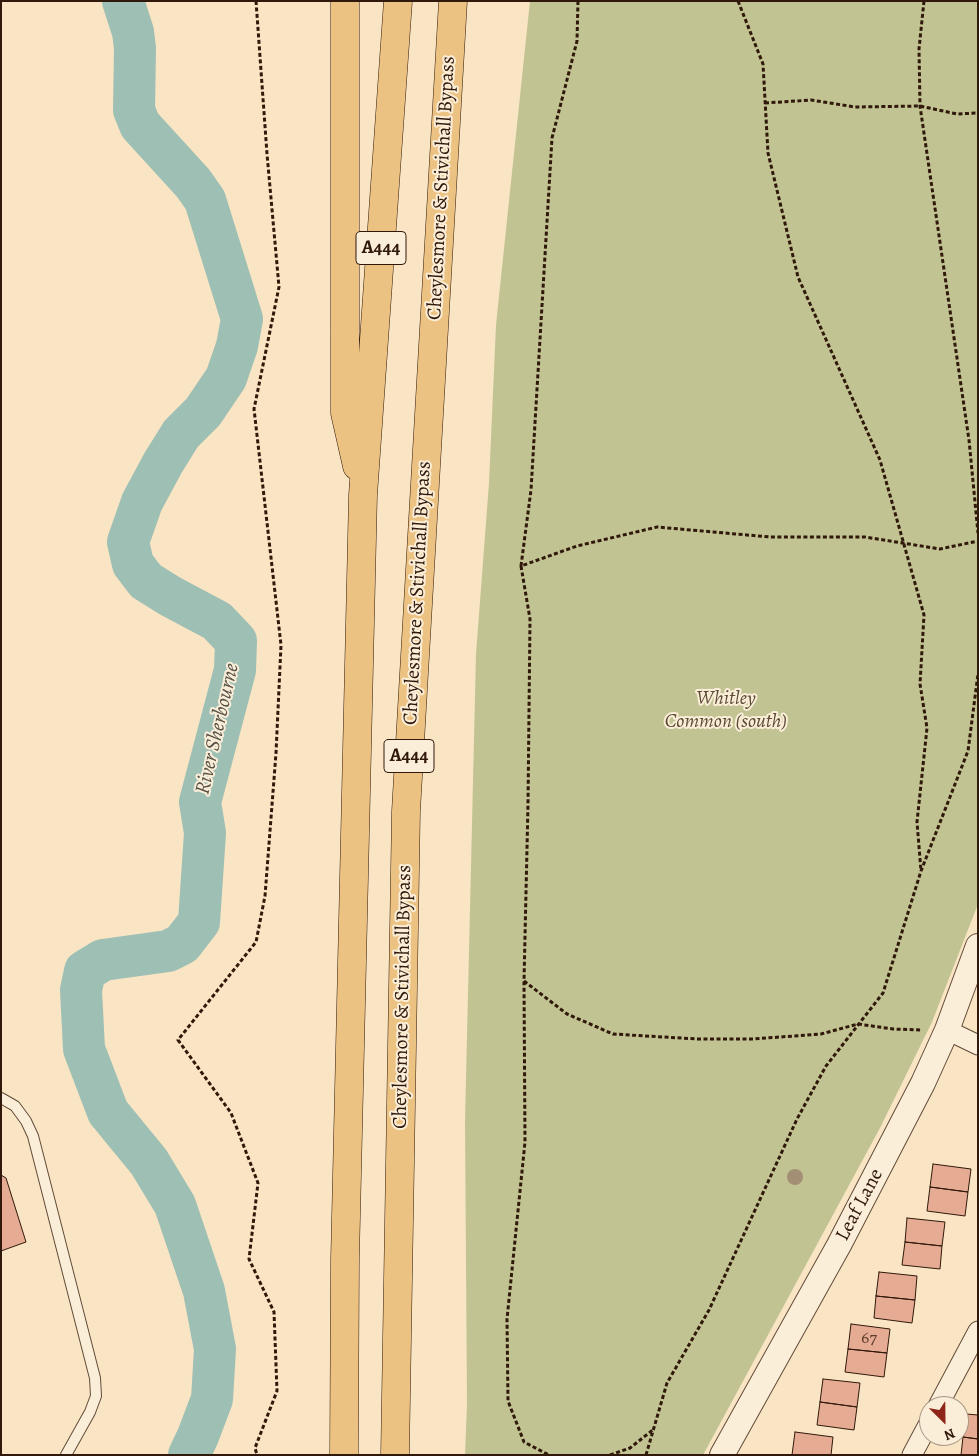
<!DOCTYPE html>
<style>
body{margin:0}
#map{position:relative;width:979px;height:1456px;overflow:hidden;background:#f9e5c4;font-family:Alegreya,serif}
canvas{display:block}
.frame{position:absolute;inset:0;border:2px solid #30180a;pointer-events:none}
.north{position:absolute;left:919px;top:1396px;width:50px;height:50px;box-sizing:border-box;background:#fbeed9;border:1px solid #aa9886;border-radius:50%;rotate:157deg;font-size:14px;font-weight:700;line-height:20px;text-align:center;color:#30180a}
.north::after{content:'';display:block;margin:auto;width:18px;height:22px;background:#8f2418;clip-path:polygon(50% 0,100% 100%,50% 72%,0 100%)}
</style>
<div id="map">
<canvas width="979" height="1456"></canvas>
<div class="frame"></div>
<div class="north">N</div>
</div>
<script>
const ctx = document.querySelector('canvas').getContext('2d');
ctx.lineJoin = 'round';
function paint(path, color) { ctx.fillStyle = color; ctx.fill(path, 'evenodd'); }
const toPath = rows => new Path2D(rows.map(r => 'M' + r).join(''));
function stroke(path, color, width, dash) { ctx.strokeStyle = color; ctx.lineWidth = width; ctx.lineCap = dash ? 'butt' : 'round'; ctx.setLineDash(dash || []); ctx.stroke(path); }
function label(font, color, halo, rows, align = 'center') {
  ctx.font = font + ' Alegreya,serif'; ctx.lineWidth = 4; ctx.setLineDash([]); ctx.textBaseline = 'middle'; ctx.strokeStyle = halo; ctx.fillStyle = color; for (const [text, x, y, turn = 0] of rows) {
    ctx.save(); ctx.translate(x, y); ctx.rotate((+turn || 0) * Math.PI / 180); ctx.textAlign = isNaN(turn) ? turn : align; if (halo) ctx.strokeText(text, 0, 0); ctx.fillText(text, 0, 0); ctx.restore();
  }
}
paint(toPath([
 [530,1,978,1,978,904,932,1022,880,1128,703,1455,465,1455,467,1405,465,1121,476,654,489,483,496,325]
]), '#c1c392');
stroke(toPath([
 [123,1,133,32,135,48,134,110,140,125,193,183,205,200,242,319,237,346,226,378,203,412,181,434,163,463,142,502,128,542,133,564,146,581,170,596,217,621,236,641,235,670,200,802,205,833,199,922,182,944,168,951,103,960,85,971,81,990,84,1049,108,1112,149,1162,175,1205,204,1291,215,1349,212,1399,198,1436,189,1455]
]), '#9ebfb4', 42);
const building = toPath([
 [933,1164,971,1169,968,1192,930,1187,933,1164],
 [1,1175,6,1178,26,1242,1,1251,1,1175],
 [930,1187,968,1192,965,1216,927,1211,930,1187],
 [907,1218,945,1222,942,1246,905,1242,907,1218],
 [905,1242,942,1246,940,1269,902,1265,905,1242],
 [879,1272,917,1276,915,1300,876,1296,879,1272],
 [876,1296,915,1300,912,1323,874,1318,876,1296],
 [851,1324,890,1329,887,1353,848,1349,851,1324],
 [848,1349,887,1353,884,1377,845,1372,848,1349],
 [823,1379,860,1383,857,1407,820,1402,823,1379],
 [820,1402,857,1407,854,1430,817,1425,820,1402],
 [966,1414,978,1415,978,1439,963,1437,966,1414],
 [795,1432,833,1437,831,1455,792,1455,795,1432],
 [963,1437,978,1439,978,1455,961,1455,963,1437]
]);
paint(building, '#e6ab93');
stroke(building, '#30180a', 1);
const service = toPath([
 [1,1098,15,1106,26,1121,33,1136,95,1378,96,1396,90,1412,66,1455]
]);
const minor = toPath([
 [947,1030,978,1045],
 [938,1406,978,1331],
 [912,1455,929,1423]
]);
const tertiary = toPath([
 [722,1455,839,1245,923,1083,947,1030,978,946]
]);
const trunk = toPath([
 [345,1,345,413,357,466],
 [344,1455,345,1259,363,495,398,1],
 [395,1455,406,811,453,1]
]);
stroke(service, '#624b38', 12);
stroke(minor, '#624b38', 21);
stroke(tertiary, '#624b38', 26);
stroke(trunk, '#30180a', 29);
stroke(toPath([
 [256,1,267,154,279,287,254,409,281,645,276,753,265,896,256,942,178,1040,231,1113,258,1183,249,1259,274,1312,277,1391,255,1448,257,1455],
 [578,1,577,41,552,138,531,490,521,566,577,546,657,527,770,537,865,537,940,549,978,541],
 [738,1,763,64,768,153,798,277,880,460,924,615,920,684,927,728,917,822,921,871],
 [924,1,919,49,920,106,969,440,978,533],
 [765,103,811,100,855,107,920,106,957,114,978,113],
 [521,566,530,619,528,804,524,981,525,1142,507,1319,508,1401,524,1442,549,1455],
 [524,981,567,1014,613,1034,697,1039,753,1039,821,1034,858,1024,893,1029,921,1030],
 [610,1455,630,1448,654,1429],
 [646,1455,667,1383,709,1310,797,1119,826,1066,883,993,921,871,968,751,978,674]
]), '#30180a', 3, [4, 2.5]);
stroke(service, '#fbeed9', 10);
stroke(minor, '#fbeed9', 19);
stroke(tertiary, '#fbeed9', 24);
stroke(trunk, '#ecc282', 28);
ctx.fillStyle = '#a39074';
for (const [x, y] of [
 [795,1177]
]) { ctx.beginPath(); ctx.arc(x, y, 8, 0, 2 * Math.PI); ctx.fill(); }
label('18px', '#5e3d2c', null, [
 ["67",869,1339]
]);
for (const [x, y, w] of [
 [381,248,50],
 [409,756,50]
]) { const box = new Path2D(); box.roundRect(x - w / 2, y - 16.5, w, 33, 4); ctx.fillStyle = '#fbeed9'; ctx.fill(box); stroke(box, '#30180a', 1); }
label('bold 19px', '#30180a', null, [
 ["A444",381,248],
 ["A444",409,756]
]);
label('20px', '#30180a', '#fbeed9', [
 ["Cheylesmore & Stivichall Bypass",442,188,-87],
 ["Cheylesmore & Stivichall Bypass",418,593,-87],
 ["Cheylesmore & Stivichall Bypass",403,997,-89],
 ["Leaf Lane",860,1205,-62]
]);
label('italic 20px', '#5c4b33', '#fbeed9', [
 ["Whitley",726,699],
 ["Common (south)",726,722]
]);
label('italic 21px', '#565246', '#fbeed9', [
 ["River Sherbourne",218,729,-77]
]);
</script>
